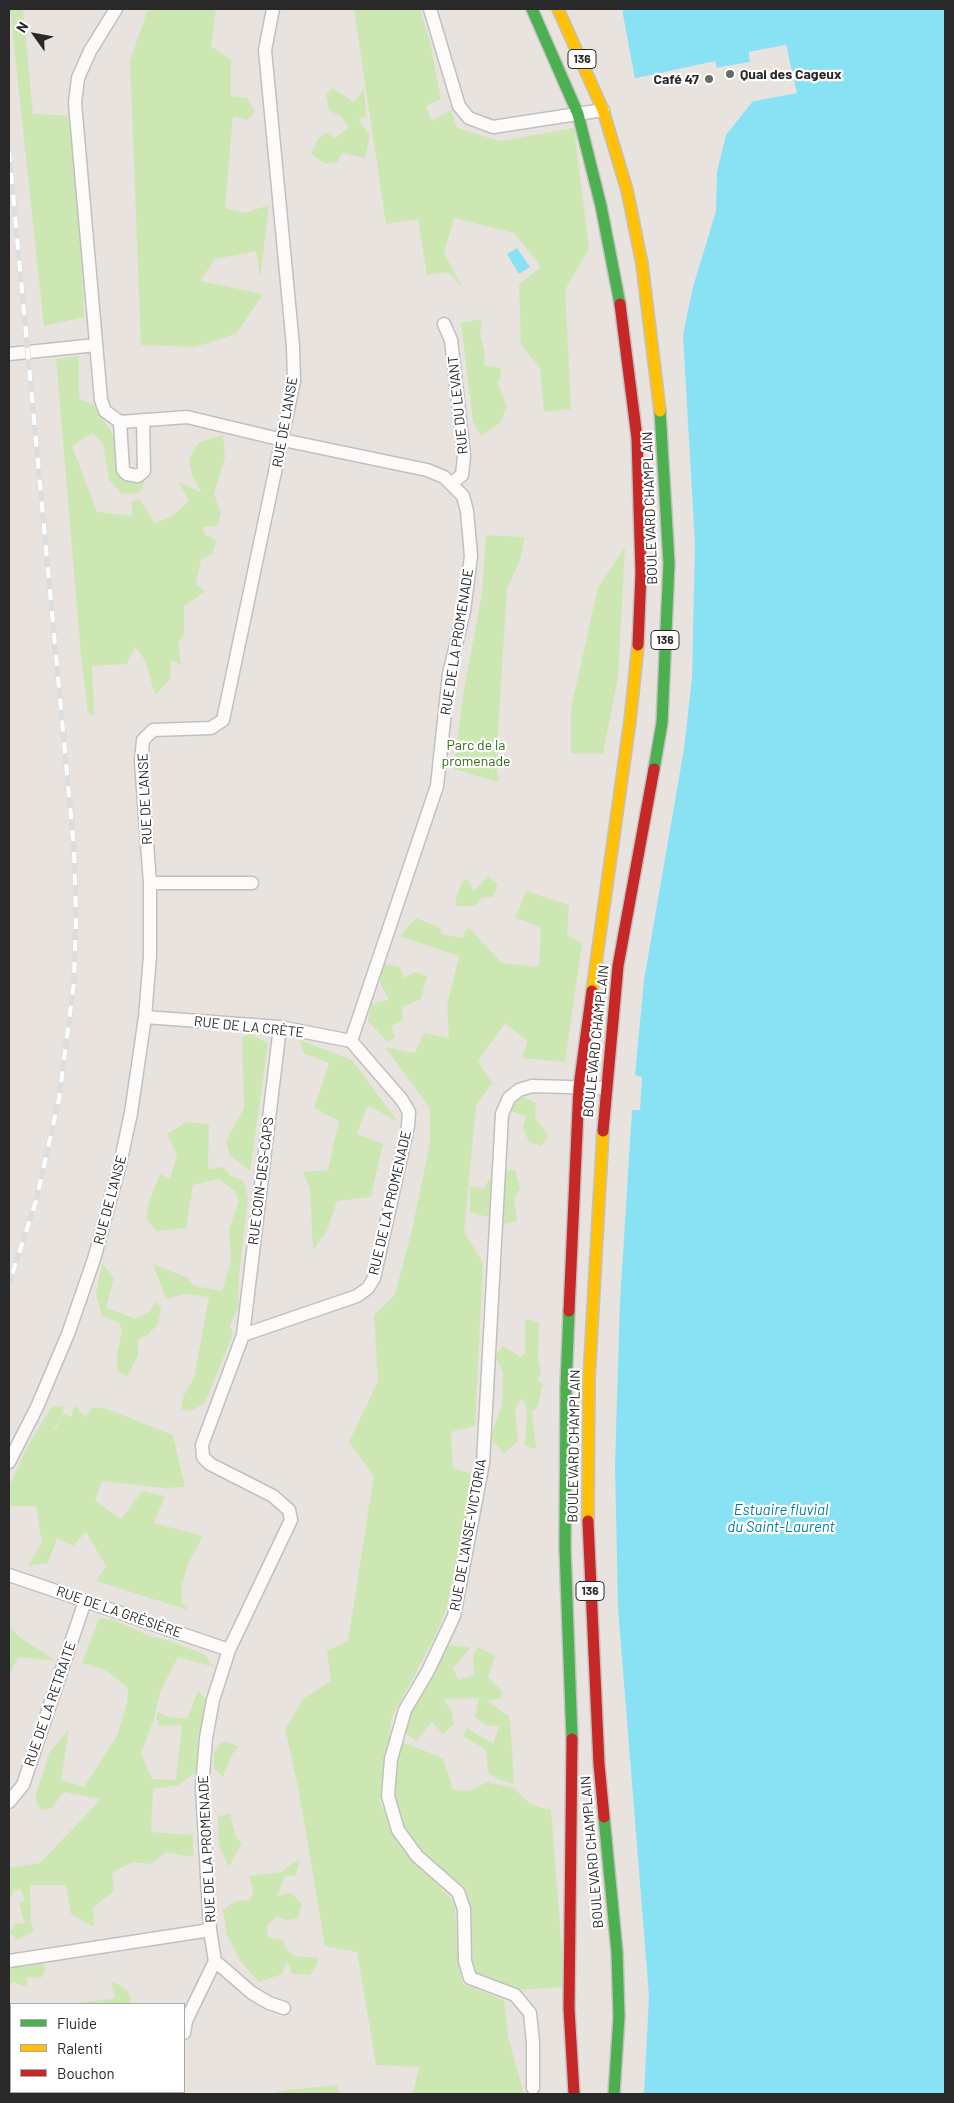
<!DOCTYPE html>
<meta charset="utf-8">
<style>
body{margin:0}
#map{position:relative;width:954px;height:2103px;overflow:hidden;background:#e8e3de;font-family:Barlow,sans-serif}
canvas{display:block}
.frame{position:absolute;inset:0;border:10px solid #292929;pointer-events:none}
.legend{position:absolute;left:10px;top:2003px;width:175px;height:90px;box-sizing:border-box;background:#fff;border:1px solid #a9a9a9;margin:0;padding:6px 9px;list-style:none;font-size:15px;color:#292929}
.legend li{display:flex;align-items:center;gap:10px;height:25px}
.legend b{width:25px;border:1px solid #a9a9a9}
.north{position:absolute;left:10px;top:10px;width:50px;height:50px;-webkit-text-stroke:4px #fff;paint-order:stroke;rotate:302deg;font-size:14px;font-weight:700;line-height:20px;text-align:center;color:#292929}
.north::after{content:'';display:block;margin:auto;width:18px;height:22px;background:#292929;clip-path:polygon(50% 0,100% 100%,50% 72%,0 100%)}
</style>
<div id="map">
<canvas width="954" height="2103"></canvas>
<div class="frame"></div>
<ul class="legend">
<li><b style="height:6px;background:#4caf50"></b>Fluide</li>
<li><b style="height:6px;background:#ffc107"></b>Ralenti</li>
<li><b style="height:6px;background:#c62828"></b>Bouchon</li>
</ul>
<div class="north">N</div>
</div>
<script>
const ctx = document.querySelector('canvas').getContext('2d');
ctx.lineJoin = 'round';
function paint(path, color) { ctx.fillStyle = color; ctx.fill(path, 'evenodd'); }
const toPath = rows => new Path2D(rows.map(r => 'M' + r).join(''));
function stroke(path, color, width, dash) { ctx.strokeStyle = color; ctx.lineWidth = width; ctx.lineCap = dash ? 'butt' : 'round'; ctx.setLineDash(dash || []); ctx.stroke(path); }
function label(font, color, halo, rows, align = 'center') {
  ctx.font = font + ' Barlow,sans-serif'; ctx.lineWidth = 4.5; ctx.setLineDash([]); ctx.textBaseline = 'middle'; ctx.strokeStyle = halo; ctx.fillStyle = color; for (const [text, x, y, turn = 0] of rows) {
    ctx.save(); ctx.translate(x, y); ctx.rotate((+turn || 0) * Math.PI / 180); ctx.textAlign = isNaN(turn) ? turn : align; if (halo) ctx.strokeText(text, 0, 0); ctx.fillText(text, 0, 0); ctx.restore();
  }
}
paint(toPath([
 [10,9,23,9,33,114,78,116,84,317,44,326],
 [148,9,216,9,211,46,231,60,231,96,247,98,255,111,248,120,233,116,225,208,245,213,269,205,260,279,256,251,215,259,200,281,263,294,236,334,195,347,141,345,130,61],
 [354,9,420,9,430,42,441,99,426,106,432,121,451,110,457,128,500,141,574,128,589,249,565,290,571,409,544,412,540,368,521,345,519,284,541,267,514,233,454,218,444,253,462,287,448,272,427,275,418,219,386,224],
 [332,88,354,102,364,89,366,117,358,119,370,136,365,158,342,153,338,162,326,164,311,154,317,140,326,133,335,138,349,127,340,115,329,111,326,95],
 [482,319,480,334,485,354,484,365,500,368,501,378,497,381,507,407,500,423,481,436,473,422,461,323],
 [79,356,79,399,94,405,116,439,117,472,132,481,145,481,139,493,122,494,109,480,103,443,92,433,72,446,97,512,132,516,132,502,139,499,155,523,171,517,189,501,179,482,202,493,193,478,189,460,198,443,223,435,225,458,214,494,221,514,217,526,203,527,204,534,216,540,213,553,201,560,196,584,205,592,184,606,184,635,178,642,181,664,171,661,170,679,155,695,145,660,135,647,127,664,92,666,94,715,88,713,81,654,56,359],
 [486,535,525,537,520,560,507,589,496,761,498,782,454,769,463,695,482,594],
 [625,547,618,678,603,754,571,753,571,709,598,588],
 [488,876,498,884,493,897,482,897,475,906,456,906,456,899,462,882,467,879,474,891],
 [526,891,569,905,567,934,582,944,565,1062,521,1058,528,1042,505,1023,478,1061,492,1083,476,1106,464,1232,483,1262,475,1426,451,1432,453,1468,471,1474,464,1527,446,1610,434,1639,392,1717,380,1801,400,1845,454,1902,463,1984,504,2000,508,2036,524,2094,413,2094,419,2067,376,2065,357,1952,325,1946,299,1792,285,1729,303,1699,331,1681,327,1651,348,1641,374,1476,349,1442,378,1381,374,1315,395,1294,412,1230,430,1143,430,1108,385,1047,415,1053,424,1033,449,1038,447,1005,459,956,400,936,416,918,440,928,442,934,463,938,465,931,469,928,502,963,539,967,541,927,515,918],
 [380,963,400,967,404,978,415,972,427,976,421,999,402,1007,403,1019,391,1026,395,1038,388,1042,368,1021,371,1004,389,1000,380,983],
 [250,1033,268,1044,250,1171,230,1156,226,1141,244,1108,242,1038],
 [300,1040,352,1060,398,1122,368,1105,357,1134,383,1144,371,1197,337,1201,327,1231,313,1250,310,1189,303,1172,328,1170,339,1121,314,1108,329,1063,303,1053],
 [523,1097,536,1103,535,1117,548,1136,541,1146,529,1142,523,1127,526,1116,507,1110,512,1100],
 [186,1122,209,1124,208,1169,224,1167,230,1176,243,1180,248,1197,239,1275,238,1307,230,1326,233,1334,205,1403,191,1411,181,1409,184,1395,194,1378,209,1297,183,1294,166,1299,153,1264,186,1277,195,1286,222,1291,231,1262,229,1229,239,1201,235,1191,219,1179,193,1185,186,1228,156,1231,146,1218,150,1199,160,1174,170,1179,177,1155,167,1134],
 [515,1170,520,1188,514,1199,517,1221,506,1224,495,1219,470,1212,470,1186,484,1188,494,1171],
 [102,1264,114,1277,106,1308,136,1319,150,1311,156,1302,161,1308,158,1324,148,1335,138,1339,138,1355,127,1377,117,1370,117,1354,122,1332,119,1322,102,1316,96,1294],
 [525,1319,539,1322,538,1360,541,1373,538,1380,543,1384,537,1408,532,1411,536,1449,525,1446,527,1409,522,1398,515,1409,518,1441,504,1453,490,1439,502,1404,503,1372,495,1356,503,1346,520,1357,525,1353],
 [75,1405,85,1417,93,1407,107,1409,173,1435,185,1487,165,1488,102,1481,95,1501,121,1519,142,1491,165,1496,154,1523,203,1536,187,1566,181,1590,182,1603,188,1610,96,1581,106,1566,86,1532,73,1546,57,1538,48,1563,28,1566,42,1543,36,1506,9,1506,9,1487,27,1447,52,1406,64,1407,59,1422,50,1433,56,1428,64,1413,71,1417],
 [99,1618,114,1620,147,1635,169,1641,204,1654,214,1667,178,1657,160,1692,154,1719,141,1753,152,1779,176,1780,182,1725,159,1726,156,1717,158,1712,166,1716,187,1719,198,1691,211,1704,198,1736,196,1771,179,1785,153,1789,151,1832,193,1835,193,1857,166,1852,151,1864,132,1862,112,1873,114,1891,93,1908,94,1927,71,1914,66,1885,30,1885,31,1923,34,1931,18,1940,9,1932,16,1923,25,1924,19,1903,25,1901,20,1889,14,1891,9,1902,9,1868,40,1863,101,1799,64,1792,52,1808,41,1811,35,1798,49,1753,69,1729,61,1780,84,1787,117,1736,127,1702,128,1688,105,1670,82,1663],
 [9,1626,18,1636,56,1661,18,1657,9,1676],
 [448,1645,471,1647,453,1668,458,1680,474,1675,473,1656,478,1647,495,1656,488,1677,503,1692,500,1698,487,1701,510,1717,514,1784,495,1778,488,1772,486,1750,463,1736,467,1728,493,1744,499,1727,485,1725,475,1717,479,1698,443,1699,451,1709,454,1724,443,1734,432,1722,416,1741,404,1732,412,1709],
 [222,1741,239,1746,231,1756,223,1777,214,1768,214,1752],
 [402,1742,443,1758,453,1790,470,1791,487,1782,512,1787,532,1805,551,1810,565,1987,515,1990,475,1974,470,1949,470,1918,465,1887,435,1866,401,1826,393,1796,395,1761],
 [230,1814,235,1836,242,1843,229,1867,219,1846,218,1816],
 [300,1860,295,1876,285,1876,277,1896,291,1893,302,1904,298,1918,286,1920,277,1916,267,1926,268,1938,283,1940,286,1949,294,1956,318,1958,317,1965,310,1975,292,1974,287,1961,282,1974,259,1982,241,1962,227,1935,223,1910,234,1902,251,1899,253,1889,249,1876,282,1872,291,1864],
 [21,1952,25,1965,40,1961,46,1967,42,1977,26,1978,27,1985,21,1986,14,1982,9,1984,9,1955],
 [111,1980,128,1991,131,1999,129,2004,75,2004,115,1998],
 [337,2085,339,2094,269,2094,287,2090]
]), '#cde7b3');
paint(toPath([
 [622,9,945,9,945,2094,644,2094,649,1996,618,1608,615,1465,620,1302,632,1110,640,1110,642,1077,635,1075,644,980,684,749,692,678,695,544,683,335,693,287,716,211,717,172,726,135,753,101,796,93,786,45,749,52,750,62,716,68,715,62,635,79],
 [517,248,530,267,519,274,507,254]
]), '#89e2f3');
paint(toPath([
 [786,45,797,93,749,102,752,99,794,91,784,48,751,54,753,62,751,65,716,70,713,64,635,81,632,79,715,61,717,68,750,62,749,52]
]), '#e8e3de');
const street = toPath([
 [430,9,459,106,469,118,493,127,603,110],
 [444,324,451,340,464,456,462,475,452,483],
 [9,354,96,345],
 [120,422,123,470,127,474,138,476,144,471,143,421],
 [150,883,252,883],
 [145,1017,280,1027,351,1041],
 [243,1335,280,1027],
 [9,1462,37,1407,68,1334,94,1259,120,1164,131,1113,145,1017,150,956,150,883,141,762,143,740,153,730,211,728,223,720,294,381,293,346,265,50,273,9],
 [9,1575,229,1650],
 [9,1802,23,1785,85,1601],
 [9,1961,210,1930,202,1787,206,1738,213,1700,229,1650,291,1520,289,1510,273,1496,210,1464,203,1457,202,1445,243,1335,357,1296,368,1288,374,1278,408,1126,409,1112,402,1100,351,1041,437,786,449,674,464,611,471,556,467,511,463,496,444,477,427,470,283,440,187,417,120,422,105,411,101,400,75,103,78,78,90,51,116,9],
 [215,1961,252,1993,269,2003,284,2008],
 [184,2033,186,2021,215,1961,210,1930],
 [533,2088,533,2043,530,2013,515,1995,470,1978,465,1961,464,1909,458,1892,417,1856,398,1830,388,1796,391,1759,405,1710,428,1671,454,1616,483,1463,502,1114,509,1098,519,1090,532,1086,605,1088],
 [124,2094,140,2092]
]);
const fast = toPath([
 [532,9,578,114,601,206,620,304],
 [654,769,662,723,669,563,660,411],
 [569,1311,566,1387,565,1548,572,1739],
 [604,1817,617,1952,619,2017,614,2094]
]);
const slow = toPath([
 [558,9,603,110,627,190,642,264,660,411],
 [592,991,630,721,638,645],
 [588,1521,589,1379,603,1131]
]);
const jam = toPath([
 [620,304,637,438,641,573,638,645],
 [603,1131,618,966,654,769],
 [569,1311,579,1087,592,991],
 [588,1521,599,1764,604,1817],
 [572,1739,569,2008,574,2094]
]);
stroke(street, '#c1c0c0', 15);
stroke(fast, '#c4c2c0', 14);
stroke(slow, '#c4c2c0', 14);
stroke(jam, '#c4c2c0', 14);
stroke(street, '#fcfbfa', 12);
stroke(fast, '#4caf50', 11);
stroke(slow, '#ffc107', 11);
stroke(jam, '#c62828', 11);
const rail = toPath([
 [9,151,74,849,76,914,74,982,59,1099,36,1201,9,1284]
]);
stroke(rail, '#ddddde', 5.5);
stroke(rail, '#fff', 4, [11]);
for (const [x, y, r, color] of [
 [730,74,5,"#6c6a68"],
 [709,79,5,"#6c6a68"]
]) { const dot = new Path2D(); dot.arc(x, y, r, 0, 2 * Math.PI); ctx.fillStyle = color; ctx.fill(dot); stroke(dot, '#fff', 2); }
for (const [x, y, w] of [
 [582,59,28],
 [665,640,28],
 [590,1591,28]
]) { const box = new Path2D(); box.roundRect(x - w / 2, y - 9.5, w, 19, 4); ctx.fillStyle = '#fff'; ctx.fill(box); stroke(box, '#292929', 1); }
label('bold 12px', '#292929', null, [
 ["136",582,59],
 ["136",665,640],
 ["136",590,1591]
]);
label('bold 14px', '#292929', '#fff', [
 ["Quai des Cageux",740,74],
 ["Café 47",699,79,"right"]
], 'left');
label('14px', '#292929', '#fff', [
 ["RUE DU LEVANT",458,405,-96],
 ["RUE DE L'ANSE",285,422,-80],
 ["BOULEVARD CHAMPLAIN",650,508,-92],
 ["RUE DE LA PROMENADE",457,642,-81],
 ["RUE DE L'ANSE",145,799,-93],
 ["RUE DE LA CRÈTE",249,1027,6],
 ["BOULEVARD CHAMPLAIN",596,1041,-84],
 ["RUE COIN-DES-CAPS",261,1181,-83],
 ["RUE DE L'ANSE",110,1200,-75],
 ["RUE DE LA PROMENADE",390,1203,-77],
 ["BOULEVARD CHAMPLAIN",574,1446,-89],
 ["RUE DE L'ANSE-VICTORIA",468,1535,-80],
 ["RUE DE LA GRÉSIÈRE",119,1612,19],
 ["RUE DE LA RETRAITE",50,1704,-71],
 ["RUE DE LA PROMENADE",207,1849,-93],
 ["BOULEVARD CHAMPLAIN",592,1852,-95]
]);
label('14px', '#2e6d12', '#fff', [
 ["Parc de la",476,745],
 ["promenade",476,761]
]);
label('italic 15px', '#007ea6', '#fff', [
 ["Estuaire fluvial",781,1510],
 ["du Saint-Laurent",781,1527]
]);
</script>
